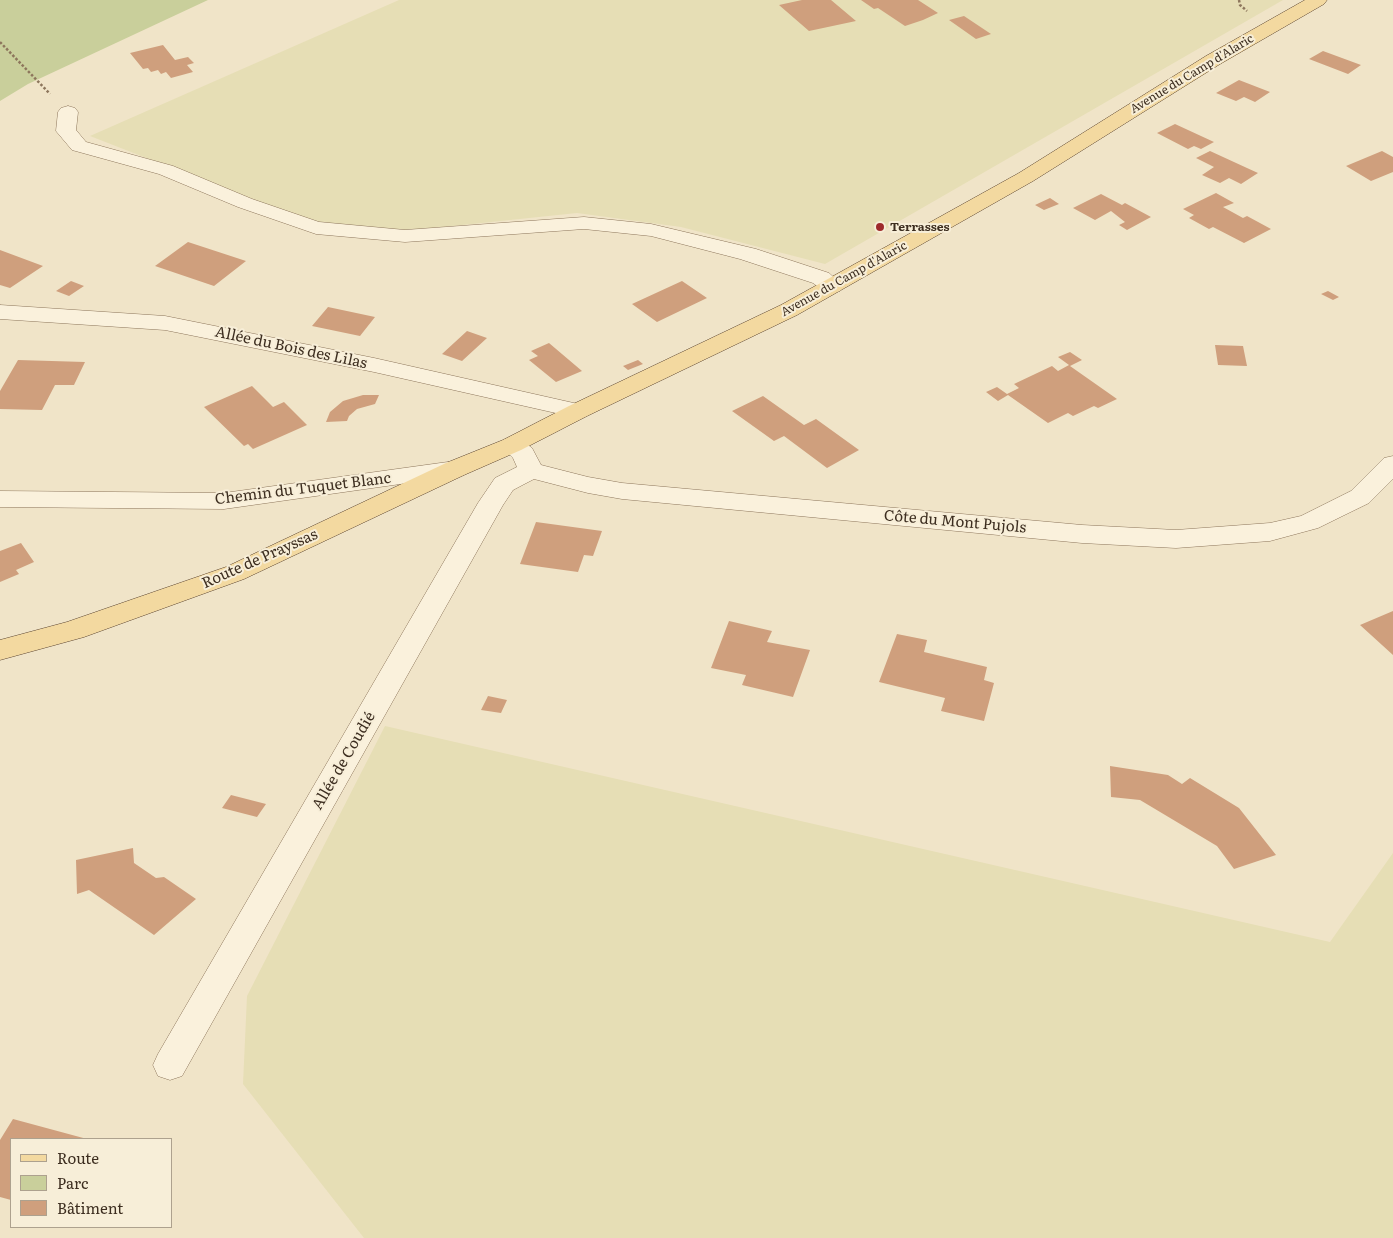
<!DOCTYPE html>
<meta charset="utf-8">
<style>
body{margin:0}
#map{position:relative;width:1393px;height:1238px;overflow:hidden;background:#f0e4c8;font-family:Literata,serif}
canvas{display:block}
.legend{position:absolute;left:10px;top:1138px;width:162px;height:90px;box-sizing:border-box;background:#f7eed8;border:1px solid #ada18e;margin:0;padding:6px 9px;list-style:none;font-size:15px;color:#3d2e20}
.legend li{display:flex;align-items:center;gap:10px;height:25px}
.legend b{width:25px;border:1px solid #ada18e}
</style>
<div id="map">
<canvas width="1393" height="1238"></canvas>
<ul class="legend">
<li><b style="height:6px;background:#f3d9a0"></b>Route</li>
<li><b style="height:14px;background:#c9cf9b"></b>Parc</li>
<li><b style="height:14px;background:#cf9f7d"></b>Bâtiment</li>
</ul>
</div>
<script>
const ctx = document.querySelector('canvas').getContext('2d');
ctx.lineJoin = 'round';
function paint(path, color) { ctx.fillStyle = color; ctx.fill(path, 'evenodd'); }
const toPath = rows => new Path2D(rows.map(r => 'M' + r).join(''));
function stroke(path, color, width, dash) { ctx.strokeStyle = color; ctx.lineWidth = width; ctx.lineCap = dash ? 'butt' : 'round'; ctx.setLineDash(dash || []); ctx.stroke(path); }
function label(font, color, halo, rows, align = 'center') {
  ctx.font = font + ' Literata,serif'; ctx.lineWidth = 4; ctx.setLineDash([]); ctx.textBaseline = 'middle'; ctx.strokeStyle = halo; ctx.fillStyle = color; for (const [text, x, y, turn = 0] of rows) {
    ctx.save(); ctx.translate(x, y); ctx.rotate((+turn || 0) * Math.PI / 180); ctx.textAlign = isNaN(turn) ? turn : align; if (halo) ctx.strokeText(text, 0, 0); ctx.fillText(text, 0, 0); ctx.restore();
  }
}
paint(toPath([
 [399,0,1283,0,825,264,681,227,577,213,405,231,318,225,90,136],
 [385,726,1330,942,1393,853,1393,1238,364,1238,243,1084,247,996]
]), '#e6deb5');
paint(toPath([
 [0,0,208,0,28,84,0,101]
]), '#c9cf9b');
paint(toPath([
 [802,0,831,0,856,21,809,31,779,5],
 [861,0,918,0,938,13,923,20,905,26,878,8,874,9],
 [964,16,991,34,976,39,949,20],
 [163,45,175,60,188,57,194,63,187,65,193,72,171,78,166,72,161,74,158,70,151,72,148,68,143,69,130,53],
 [1323,51,1361,65,1348,74,1309,59],
 [1239,80,1270,92,1255,102,1244,97,1236,101,1216,93],
 [1175,124,1214,142,1201,149,1194,146,1188,149,1157,133],
 [1210,151,1247,168,1258,173,1241,184,1229,178,1220,183,1202,175,1214,167,1196,158],
 [1382,151,1393,157,1393,172,1371,181,1346,166],
 [1216,193,1234,203,1223,207,1243,218,1247,216,1271,229,1244,243,1213,227,1209,229,1189,218,1194,215,1183,209],
 [1101,194,1122,205,1125,203,1151,217,1127,230,1119,225,1125,222,1111,211,1095,220,1073,208],
 [1050,198,1059,204,1044,210,1035,205],
 [188,242,246,261,214,286,155,266],
 [0,250,43,266,10,288,0,285],
 [71,281,84,286,69,296,56,291],
 [682,281,707,298,657,322,632,304],
 [1328,291,1339,297,1333,300,1321,294],
 [328,307,375,317,360,336,312,326],
 [467,331,487,338,462,361,442,354],
 [549,343,582,371,556,382,529,360,538,356,531,351],
 [1215,345,1243,346,1247,366,1218,365],
 [1070,352,1082,360,1070,366,1117,399,1098,408,1094,406,1073,416,1068,413,1048,423,1008,395,998,401,986,392,997,387,1007,394,1019,388,1014,384,1052,366,1058,371,1069,365,1058,357],
 [18,360,85,362,74,385,55,385,42,410,0,409,0,391],
 [638,360,643,364,628,370,623,366],
 [252,386,273,407,284,402,307,425,253,449,248,444,244,446,204,407],
 [363,395,379,395,375,404,357,409,349,416,347,421,326,422,330,412,343,401],
 [763,396,804,425,816,419,859,450,827,468,784,436,774,441,732,411],
 [536,522,602,531,593,556,584,555,578,572,520,564],
 [21,543,34,562,16,570,19,574,0,582,0,551],
 [1393,611,1393,655,1360,625],
 [729,621,772,631,767,642,810,650,793,697,742,685,746,675,711,668],
 [897,634,927,640,924,652,987,667,984,680,994,683,984,721,941,711,945,698,879,682],
 [488,696,507,700,501,713,481,710],
 [1110,766,1168,775,1182,784,1190,778,1239,808,1276,855,1234,869,1217,846,1140,800,1111,797],
 [231,795,266,804,257,817,222,808],
 [133,848,134,863,156,878,164,877,196,899,154,935,89,890,77,894,76,860],
 [13,1119,87,1139,11,1139,11,1200,0,1197,0,1140]
]), '#cf9f7d');
const minor = toPath([
 [68,106,75,108,78,112,76,130,86,142,173,166,252,199,319,222,405,230,584,217,651,224,756,249,829,273,843,286,840,291,832,293,824,291,813,283,740,259,651,236,584,229,405,242,316,234,238,207,159,174,72,150,56,131,58,112,61,108,68,106],
 [0,305,165,316,374,358,578,404,587,406,590,411,587,416,578,418,374,372,165,330,0,319,0,305],
 [512,437,521,440,532,448,541,465,588,477,622,483,1082,525,1176,530,1270,523,1301,516,1351,491,1384,458,1393,456,1393,479,1369,503,1318,528,1270,541,1176,548,1082,543,622,499,588,493,534,479,513,490,503,505,182,1076,170,1080,158,1076,153,1065,158,1054,478,503,495,478,517,467,513,458,500,445,503,440,512,437],
 [455,461,464,463,468,469,464,475,224,509,0,507,0,491,224,493,455,461]
]);
const major = toPath([
 [1305,0,1327,0,1324,4,1220,64,1033,181,797,315,587,416,521,450,464,475,244,579,84,637,0,660,0,640,67,622,226,567,446,463,503,440,569,406,781,305,1019,173,1206,56,1305,0]
]);
stroke(minor, '#8d765c', 1);
stroke(major, '#5b4430', 1);
stroke(toPath([
 [1239,0,1240,5,1247,11],
 [0,42,50,94]
]), '#8d765c', 2.5, [2.5, 2]);
paint(minor, '#faf1dc');
paint(major, '#f3d9a0');
for (const [x, y, r, color] of [
 [880,227,5,"#9e2a2b"]
]) { const dot = new Path2D(); dot.arc(x, y, r, 0, 2 * Math.PI); ctx.fillStyle = color; ctx.fill(dot); stroke(dot, '#f7eed8', 2); }
label('12px', '#3d2e20', '#f7eed8', [
 ["Avenue du Camp d'Alaric",1192,74,-31],
 ["Avenue du Camp d'Alaric",844,279,-29]
]);
label('bold 12px', '#3d2e20', '#f7eed8', [
 ["Terrasses",890,227]
], 'left');
label('15px', '#3d2e20', '#f7eed8', [
 ["Allée du Bois des Lilas",291,348,12],
 ["Chemin du Tuquet Blanc",303,489,-7],
 ["Côte du Mont Pujols",955,522,5],
 ["Route de Prayssas",260,559,-24],
 ["Allée de Coudié",344,761,-60]
]);
</script>
